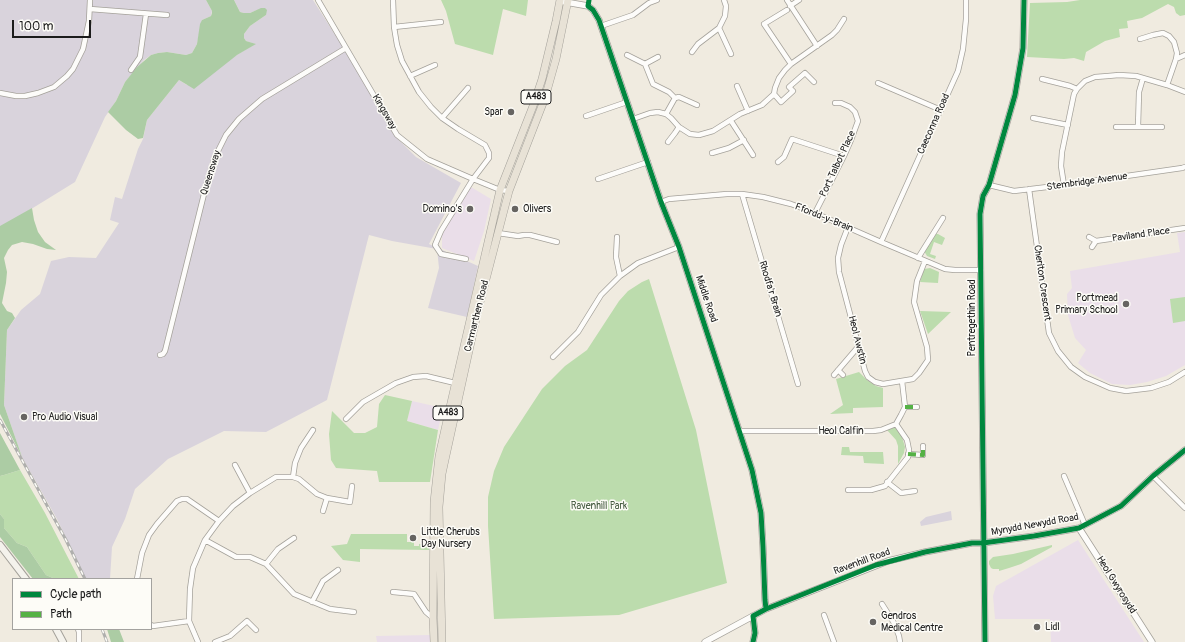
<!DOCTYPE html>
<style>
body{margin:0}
#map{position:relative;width:1185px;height:642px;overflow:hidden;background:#f0ebe0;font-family:Pangolin,sans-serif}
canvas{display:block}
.legend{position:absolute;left:12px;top:578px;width:140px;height:52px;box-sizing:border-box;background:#fdfcf7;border:1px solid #a3a29f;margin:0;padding:5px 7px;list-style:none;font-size:12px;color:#1c1c1c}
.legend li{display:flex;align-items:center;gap:8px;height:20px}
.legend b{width:20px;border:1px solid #a3a29f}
.scale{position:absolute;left:12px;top:20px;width:79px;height:18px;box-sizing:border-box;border:2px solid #1c1c1c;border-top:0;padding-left:5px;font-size:12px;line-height:14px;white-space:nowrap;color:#1c1c1c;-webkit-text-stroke:3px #fdfcf7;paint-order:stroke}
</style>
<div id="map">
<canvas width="1185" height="642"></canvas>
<ul class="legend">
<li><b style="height:5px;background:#00873e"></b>Cycle path</li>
<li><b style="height:5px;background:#55b145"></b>Path</li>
</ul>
<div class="scale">100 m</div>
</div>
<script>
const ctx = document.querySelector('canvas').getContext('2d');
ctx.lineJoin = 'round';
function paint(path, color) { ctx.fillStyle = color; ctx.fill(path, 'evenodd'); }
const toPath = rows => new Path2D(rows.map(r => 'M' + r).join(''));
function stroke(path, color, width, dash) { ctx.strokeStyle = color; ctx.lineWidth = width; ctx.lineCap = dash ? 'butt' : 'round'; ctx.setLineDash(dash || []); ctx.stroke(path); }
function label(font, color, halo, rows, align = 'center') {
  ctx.font = font + ' Pangolin,sans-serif'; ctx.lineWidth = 3; ctx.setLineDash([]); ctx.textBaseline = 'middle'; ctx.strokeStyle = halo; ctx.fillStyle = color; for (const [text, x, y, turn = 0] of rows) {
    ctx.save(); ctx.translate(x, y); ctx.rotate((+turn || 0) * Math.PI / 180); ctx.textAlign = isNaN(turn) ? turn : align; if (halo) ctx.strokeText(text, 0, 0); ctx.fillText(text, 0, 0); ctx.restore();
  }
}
paint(toPath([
 [471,187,491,199,484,231,474,261,442,248,442,234],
 [1185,232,1185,365,1166,376,1147,382,1130,385,1112,384,1090,373,1078,363,1086,350,1075,338,1068,315,1067,294,1072,288,1070,271,1180,252,1177,233],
 [412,401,443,408,438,430,407,421],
 [1078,540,1144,642,1051,642,1050,619,995,619,993,596,996,586],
 [431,635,431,642,377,642,376,636]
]), '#eadee9');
paint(toPath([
 [0,0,206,0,212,11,211,16,202,20,197,44,192,53,186,55,167,52,158,53,151,55,144,60,125,82,116,101,105,117,75,182,2,227,0,226],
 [234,0,313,0,350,58,394,135,416,157,461,183,429,244,478,266,467,317,428,308,439,268,437,249,392,241,369,235,327,400,266,432,224,431,168,459,135,489,125,519,112,547,110,579,86,579,57,519,22,457,4,405,7,330,21,310,40,294,51,261,69,257,96,258,119,223,110,220,115,197,122,199,138,149,143,139,147,120,179,80,187,85,255,44,246,41,244,38,244,34,250,26,266,15,257,10,250,13,244,13,240,12],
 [951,511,952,520,921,526,920,522,926,517]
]), '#d9d3dc');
paint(toPath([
 [441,0,528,0,526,16,503,9,493,55,455,44,446,11],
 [1080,0,1185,0,1185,15,1180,16,1176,13,1174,7,1168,4,1142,18,1127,21,1128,28,1119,29,1120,37,1105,41,1086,52,1084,61,1074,58,1064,59,1027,57,1030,3,1067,2],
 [934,234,938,234,945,238,942,245,934,242,930,254,936,256,935,259,927,256,924,251],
 [930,268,939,272,938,283,920,282,924,269],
 [649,279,696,430,727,583,619,615,494,619,488,526,488,497,494,471,504,447,542,389,565,366,587,350,619,301,628,291,642,282],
 [1185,297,1185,321,1173,323,1170,299],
 [920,311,951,312,928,334],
 [859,372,867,380,876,386,883,388,883,407,853,408,853,413,830,414,843,405,836,379],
 [385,395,412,401,407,421,438,430,430,482,379,482,377,471,336,468,331,460,329,434,332,411,354,433,365,433,377,427,379,404],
 [892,428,896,428,900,433,902,437,905,447,904,453,898,464,898,446,896,440,887,430],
 [842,447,849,447,850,452,883,452,884,464,864,463,863,456,841,455],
 [20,470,45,513,79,579,55,579,46,575,27,547,17,543,4,528,4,519,0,514,0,476,4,475],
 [351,534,407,534,407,542,414,542,414,546,419,546,419,544,429,543,429,550,360,549,360,562,343,560,331,546,347,544],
 [1052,545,1052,547,1021,564,1009,568,999,571,999,569,993,569,991,568,989,564,989,561,993,557,1013,554]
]), '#bcdcad');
paint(toPath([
 [206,0,234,0,240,12,244,13,250,13,261,8,265,8,267,10,266,15,250,26,244,34,244,38,246,41,256,44,237,55,194,89,179,80,147,120,143,138,138,139,126,130,108,112,116,101,125,82,137,67,151,55,158,53,167,52,186,55,192,53,197,44,200,24,202,20,211,16,212,13,212,11],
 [32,208,34,220,38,232,45,242,56,250,47,249,33,244,22,242,12,245,8,250,4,258,7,272,6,283,2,303,7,311,12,313,15,318,7,330,4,405,22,457,0,414,0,226],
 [0,433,20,470,4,475,0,476],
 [0,514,4,519,4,528,17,543,27,547,46,575,55,579,33,579,0,537],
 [107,629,119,629,124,642,111,642]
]), '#accca4');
const minor = toPath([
 [318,0,397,135,427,159,473,179,500,190,509,191],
 [393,0,394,27,397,45,402,61,419,92,431,107,442,118,458,129,485,145,489,153,489,158,473,179,441,231,435,245,441,254,466,259],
 [787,0,817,46],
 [790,6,799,0],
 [90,9,167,15],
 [787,10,764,24,791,64],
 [601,26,633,15,649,3,657,0],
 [394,27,441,22],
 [719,28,731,54],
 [1140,39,1153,35,1163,33,1169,36,1174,42,1177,53,1176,59,1167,85],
 [692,52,698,44,719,28,725,16,726,6,724,0],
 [627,55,645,64,653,84,669,92,675,98],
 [1176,59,1185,55],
 [645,64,658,57],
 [131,70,140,57,146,14],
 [410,76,435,65],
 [1042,79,1070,86,1077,89],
 [878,83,941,110],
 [737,86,748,111],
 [0,93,16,96,25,96,38,93,54,87,67,76,73,69,83,49,89,21,90,0],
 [774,94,781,102,793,91,789,87,805,73,814,82],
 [675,98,679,97,697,105],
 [666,114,675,98],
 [586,116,627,102],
 [442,118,468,88],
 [1033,118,1068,125],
 [633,119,650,113,658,112,666,114,671,118,679,127,690,134,699,135,713,131,740,114,762,105,774,94,775,88,779,78,785,70,791,64,832,35,837,30,844,19],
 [731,121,753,155],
 [1116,127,1162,127],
 [1138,127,1139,92,1143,78],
 [668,142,675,133,679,127],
 [712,153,729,148,744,140],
 [778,162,784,157,792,139,844,156],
 [598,179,648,162],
 [989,185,1014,191,1064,185,1182,168,1185,167],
 [1064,185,1061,166,1062,152,1074,94,1077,89,1085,81,1095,77,1108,76,1119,75,1136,76,1167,85,1185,92],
 [1029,189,1049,333,1058,351,1071,367,1085,377,1101,384,1110,388,1126,391,1151,388,1169,382,1185,372],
 [742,194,798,384],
 [661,202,669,199,727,194,742,194,763,197,791,204,815,213,881,242,945,269,955,270,981,270],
 [815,213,844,156,851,140,858,121,855,112,850,107,841,103,835,103],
 [848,227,841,245,838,258,839,272,865,371,868,377,875,382,883,384,913,379,919,373,928,360,927,347,914,302,917,281,925,261],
 [498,233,518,236,524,235,530,235,557,242],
 [617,237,616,257,620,276],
 [1089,237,1096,241],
 [881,242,958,71,963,49,966,19,966,0],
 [1092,247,1096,241,1185,228],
 [918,258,943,218],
 [160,355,163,354,165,351,206,186,215,157,226,135,239,119,262,99,346,48],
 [553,357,578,332,601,295,620,276,638,263,679,247],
 [838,370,843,375],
 [834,375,858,347],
 [905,407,917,407],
 [346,419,363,402,396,383,413,377,426,376,455,383],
 [740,431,873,431,881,430,896,424,901,415,905,407,902,381],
 [908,454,923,455,923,446],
 [235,465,250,493],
 [1064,476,1085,525],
 [1153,476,1185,508],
 [293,477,295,463,301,448,313,430],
 [887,482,901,493,915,491],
 [848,490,871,490,885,486,908,457,909,450,907,440,896,424],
 [323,511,327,498],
 [205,540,236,557,250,557,266,564,294,594,330,609,354,612],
 [266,564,278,549,294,538],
 [137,579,142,553,149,535,157,524,177,501,182,499,187,499,219,521],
 [393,592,414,594,426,612,433,618],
 [312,602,323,581,338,570],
 [882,604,894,623,899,636,900,642],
 [824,615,834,642],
 [151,625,153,626,189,621],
 [78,629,79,632,79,642],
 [198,642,189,621,190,589,193,568,205,540,219,521,233,506,250,493,276,477,293,477,299,479,317,494,327,498,350,502,352,486],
 [215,642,230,636,247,621,256,630]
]);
const tertiary = toPath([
 [560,1,588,6,593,10,599,20,661,202,679,247,752,470,761,513,763,547,765,600,766,609],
 [1079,528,1152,642],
 [705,642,766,609,888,561,925,552,972,543,983,543,1034,536,1079,528,1121,506,1153,476,1185,450],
 [753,642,755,633,753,616],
 [985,642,980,214,983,196,989,185,1015,95,1023,48,1024,0]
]);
const secondary = toPath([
 [0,545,26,579],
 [56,629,63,642]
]);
const primary = toPath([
 [434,642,433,618,434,502,439,456,447,420,500,190,533,106,542,79,556,21,560,0],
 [442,642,439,507,442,474,445,460,478,310,509,191,545,98,556,59,568,0]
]);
stroke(minor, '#a4a19a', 6);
stroke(tertiary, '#a4a19a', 7);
stroke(secondary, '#a4a19a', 8);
stroke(primary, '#a4a19a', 8);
stroke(minor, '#fdfcfa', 4.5);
stroke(tertiary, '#fdfcfa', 5.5);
stroke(secondary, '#f4f2ec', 6);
stroke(primary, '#e8e2d6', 7);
const rail = toPath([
 [0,420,66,540,85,579],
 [102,629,107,642]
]);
stroke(rail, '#afafad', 3);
stroke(rail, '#fdfcf7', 1.5, [4.5]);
stroke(toPath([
 [905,407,917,407],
 [908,454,923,455,923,446]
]), '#55b145', 4, [8, 4]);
stroke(toPath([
 [589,0,588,6,593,10,599,20,661,202,679,247,752,470,761,513,763,547,765,600,766,609],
 [753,642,755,633,753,616,766,609,876,565,925,552,972,543,983,543,1034,536,1079,528,1121,506,1153,476,1185,450],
 [985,642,980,214,983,196,989,185,1015,95,1023,48,1024,0]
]), '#00873e', 5);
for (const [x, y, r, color] of [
 [511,112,4,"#666461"],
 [470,209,4,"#666461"],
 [515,209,4,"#666461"],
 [1126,304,4,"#666461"],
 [24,417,4,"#666461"],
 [413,538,4,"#666461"],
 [873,622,4,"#666461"],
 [1037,627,4,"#666461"]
]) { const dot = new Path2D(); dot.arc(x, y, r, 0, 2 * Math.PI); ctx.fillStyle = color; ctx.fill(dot); stroke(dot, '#fdfcf7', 1.5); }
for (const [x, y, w] of [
 [536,97,30],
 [448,413,30]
]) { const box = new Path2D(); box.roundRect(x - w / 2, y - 7, w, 14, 3); ctx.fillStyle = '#fdfcf7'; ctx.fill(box); stroke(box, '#1c1c1c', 1); }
label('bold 9px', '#1c1c1c', null, [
 ["A483",536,97],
 ["A483",448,413]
]);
label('10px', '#1c1c1c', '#fdfcf7', [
 ["Kingsway",384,112,60],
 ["Caeconna Road",934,124,-66],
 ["Port Talbot Place",838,164,-65],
 ["Queensway",211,173,-72],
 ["Stembridge Avenue",1087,182,-8],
 ["Ffordd-y-Brain",824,218,22],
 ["Paviland Place",1141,235,-8],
 ["Cheriton Crescent",1042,283,82],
 ["Rhodfa'r Brain",770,289,73],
 ["Middle Road",706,299,71],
 ["Carmarthen Road",477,316,-76],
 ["Pentregethin Road",972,318,-90],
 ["Heol Awstin",857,340,76],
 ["Heol Calfin",841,431],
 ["Mynydd Newydd Road",1035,525,-10],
 ["Ravenhill Road",862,562,-20],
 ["Heol Gwyrosydd",1116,585,58]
]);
label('10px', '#1c1c1c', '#fdfcf7', [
 ["Spar",503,112,"right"],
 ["Domino's",462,209,"right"],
 ["Olivers",523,209],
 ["Portmead",1118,298,"right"],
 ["Primary School",1118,310,"right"],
 ["Pro Audio Visual",32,417],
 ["Little Cherubs",421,532],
 ["Day Nursery",421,544],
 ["Gendros",881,616],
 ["Medical Centre",881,628],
 ["Lidl",1045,627]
], 'left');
label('10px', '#455b40', '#fdfcf7', [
 ["Ravenhill Park",599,506]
]);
</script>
